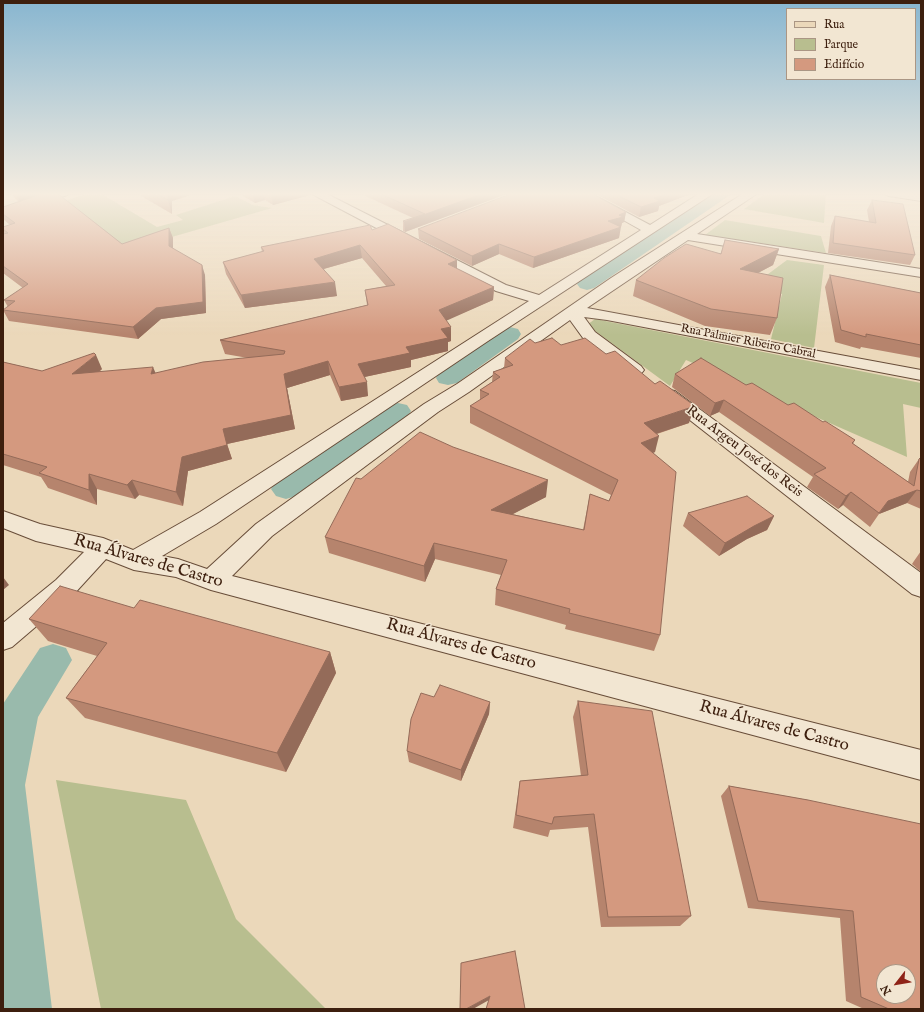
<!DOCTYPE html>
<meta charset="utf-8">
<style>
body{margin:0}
#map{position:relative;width:924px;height:1012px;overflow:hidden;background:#ebd8ba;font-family:"IM FELL English",serif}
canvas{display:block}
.frame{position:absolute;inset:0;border:4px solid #3d1f0e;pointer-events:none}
.legend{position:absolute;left:786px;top:8px;width:130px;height:72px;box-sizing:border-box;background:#f2e6d2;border:1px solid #aa9684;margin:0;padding:5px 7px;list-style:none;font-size:12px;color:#3d1f0e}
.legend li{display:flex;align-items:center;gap:8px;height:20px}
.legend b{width:20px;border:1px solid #aa9684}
.north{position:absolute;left:876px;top:964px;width:40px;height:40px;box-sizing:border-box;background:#f2e6d2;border:1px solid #aa9684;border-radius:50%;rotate:239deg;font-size:11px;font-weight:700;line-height:16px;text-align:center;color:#3d1f0e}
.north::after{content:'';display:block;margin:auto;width:14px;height:18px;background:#8f2418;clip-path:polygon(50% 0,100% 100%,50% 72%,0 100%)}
</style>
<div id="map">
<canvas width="924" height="1012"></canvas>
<div class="frame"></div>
<ul class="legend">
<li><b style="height:5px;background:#ebd8ba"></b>Rua</li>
<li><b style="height:11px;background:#b8be8f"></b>Parque</li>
<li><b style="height:11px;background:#d4997f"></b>Edifício</li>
</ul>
<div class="north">N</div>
</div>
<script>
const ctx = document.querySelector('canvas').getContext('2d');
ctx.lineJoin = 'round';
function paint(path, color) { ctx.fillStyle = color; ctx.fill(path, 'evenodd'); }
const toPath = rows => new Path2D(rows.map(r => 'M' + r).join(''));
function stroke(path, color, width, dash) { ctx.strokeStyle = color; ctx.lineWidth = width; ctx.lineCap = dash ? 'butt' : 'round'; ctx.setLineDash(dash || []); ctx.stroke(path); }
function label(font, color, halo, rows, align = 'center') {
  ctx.font = font + ' "IM FELL English",serif'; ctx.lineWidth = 3; ctx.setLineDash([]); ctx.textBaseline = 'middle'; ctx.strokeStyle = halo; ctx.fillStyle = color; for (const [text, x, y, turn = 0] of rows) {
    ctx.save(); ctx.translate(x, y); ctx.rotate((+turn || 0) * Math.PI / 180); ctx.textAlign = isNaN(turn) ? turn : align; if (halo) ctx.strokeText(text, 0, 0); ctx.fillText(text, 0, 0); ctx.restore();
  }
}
paint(toPath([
 [88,193,100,193,157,227,183,220,176,215,235,196,253,205,272,208,127,250,62,202],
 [766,193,826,193,824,223,744,209],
 [725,220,821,236,826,253,705,235],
 [787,260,824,265,814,348,771,339,782,294,752,286],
 [595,319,921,383,921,408,903,404,907,457,686,360,670,386,587,325],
 [56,780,186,800,236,919,326,1009,101,1009]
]), '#b8be8f');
paint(toPath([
 [714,193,733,193,594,288,587,290,580,288,577,284,580,280,714,193],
 [510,327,518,329,521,334,518,339,457,383,448,385,439,383,436,378,439,373,502,329,510,327],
 [398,403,407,405,411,411,407,417,296,496,286,499,276,496,271,489,276,482,389,405,398,403],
 [53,644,66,648,72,660,38,717,25,785,52,1009,3,1009,3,704,40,648,53,644]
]), '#99baac');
const minor = toPath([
 [310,193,325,193,506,285,539,295,641,230,575,193,590,193,650,225,700,193,714,193,488,341,216,524,162,556,178,559,207,569,256,524,424,404,457,384,611,278,744,193,758,193,697,234,921,269,921,277,688,240,587,308,921,370,921,380,607,320,584,317,595,332,641,366,644,370,641,374,635,375,629,374,583,338,570,320,469,392,438,412,272,536,232,576,921,750,921,780,211,590,176,577,134,570,106,559,74,594,12,647,3,650,3,623,56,580,84,552,36,541,3,528,3,511,40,524,103,538,133,550,200,512,529,301,496,291,310,193],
 [883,193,921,195,921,201,889,196,883,193],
 [669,390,675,391,921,573,921,597,912,594,663,399,660,395,663,391,669,390]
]);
const major = toPath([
 [51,193,69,193,67,195,3,217,3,209,51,193]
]);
stroke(minor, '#684d39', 2);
stroke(major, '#3d1f0e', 2);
paint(minor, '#f2e6d2');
paint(major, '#ebd8ba');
paint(toPath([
 [10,193,57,193,122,244,169,228,173,238,173,248,205,275,206,313,161,319,138,339,9,321,3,310,8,307,4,300,23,288,3,273,3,234,5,234,3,231,3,227,10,225,3,219,3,207,19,202],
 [136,193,197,193,172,201,172,214],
 [238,193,310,193,310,195,273,205,265,200,255,203],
 [361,193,509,193,405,232,403,231,403,221,413,218,361,194],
 [594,193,688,193,688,195,659,206,658,211,639,217],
 [872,200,915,255,910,265,828,253,831,226,835,216,869,222,867,210],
 [626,212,624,222,622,223,621,227,620,227,619,238,533,268,499,254,472,266,419,239,418,229],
 [372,230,457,260,457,269,494,287,493,300,446,320,451,341,448,342,448,351,411,360,411,367,364,377,368,396,341,401,330,375,287,388,295,429,227,444,232,459,188,471,183,506,139,495,135,499,97,489,97,505,48,488,41,477,3,465,3,362,42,371,102,369,99,372,156,373,248,358,225,354,220,340,367,305,365,290,386,286,362,258,324,269,337,296,245,308,226,274,223,262,262,252,261,247],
 [725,240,779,249,773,265,758,273,777,318,770,335,705,326,633,296,636,280,721,253],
 [830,275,921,293,921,358,861,347,860,349,835,342,825,287],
 [535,343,561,345,689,423,657,434,655,452,653,453,660,635,654,651,565,629,566,625,495,605,496,589,501,575,435,559,425,582,329,553,325,537,361,479,546,497,512,514,583,530,590,494,609,501,611,495,470,423,470,406,480,400,480,390,492,382,493,372,504,368,505,358],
 [675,374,746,385,823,422,855,440,853,444,908,482,910,472,919,459,921,457,921,509,907,503,879,514,870,527,843,505,838,509,807,487,813,477,719,412,710,416,672,387],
 [688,513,774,516,767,530,747,539,719,556,683,526],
 [921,551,921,572,912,564,914,561],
 [134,608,330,652,336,673,286,772,85,718,66,698,97,656,48,641,29,619],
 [434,697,490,702,489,714,461,781,409,762,407,751],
 [578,701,691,916,680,926,601,927,588,827,550,830,548,837,513,828,520,781,581,776,573,717],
 [729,786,808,800,921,1009,864,1009,846,1001,840,918,748,908,721,796]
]), '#b6846d');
paint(toPath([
 [16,193,45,193,20,202],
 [168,193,197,193,172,201,172,214,168,200],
 [252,193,263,193,265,200,255,203],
 [271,193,310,193,310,195,273,205],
 [484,193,509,193,405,232,404,222],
 [669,193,688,193,688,195,659,206,658,211,639,217,641,207,654,198],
 [626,212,624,222,622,223,621,227,607,231,608,221,619,215],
 [621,227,619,238,533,268,534,257],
 [169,228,173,238,173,256,169,246],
 [499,244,499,254,472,266,472,256],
 [360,245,362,258,316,271,314,259],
 [779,249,773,265,735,285,740,269],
 [457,260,457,272,448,264],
 [202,265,205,275,206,313,161,319,138,339,133,327],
 [335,282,337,296,245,308,241,295],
 [494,287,493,300,439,324,439,310],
 [451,327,451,341,448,342,448,351,411,360,411,367,360,378,358,364,406,347,441,329],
 [96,355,102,369,79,388,72,374],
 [328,361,330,375,287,388,295,429,227,444,232,459,188,471,183,506,176,492,182,457,223,429,284,374],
 [153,367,159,381,151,374],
 [367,382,368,396,341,401,339,387],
 [724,400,719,412,710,416,715,403],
 [695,406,689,423,640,439,644,423],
 [659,436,655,452,636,459,641,443],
 [89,474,97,489,97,505,89,490],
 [132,480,139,495,135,499,127,485],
 [548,480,546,497,490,526,491,510],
 [917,490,907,503,879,514,888,501],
 [851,492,843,505,838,509,846,496],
 [774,516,767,530,747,539,719,556,725,543,754,526],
 [434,543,435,559,425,582,424,566],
 [3,577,9,585,3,590],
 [330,652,336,673,286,772,277,753],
 [490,702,489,714,461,781,461,770],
 [490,996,489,1000,473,1009,466,1009]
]), '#946b59');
const building = toPath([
 [44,193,57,193,122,244,169,228,169,246,202,265,203,302,156,308,133,327,3,310,15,301,4,300,28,284,3,266,3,244,4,243,3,242,3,234,8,233,3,229,3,227,15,223,3,214,3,207,44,193],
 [156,193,168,193,168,200,156,193],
 [379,193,484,193,404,222,403,221,425,214,379,193],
 [513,193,591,193,626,212,619,215,623,217,608,221,621,227,534,257,499,244,472,256,418,229,513,193],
 [613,193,669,193,654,198,660,201,641,207,613,193],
 [872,200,903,204,915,255,833,243,835,216,876,223,872,200],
 [388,224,457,260,448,264,494,287,439,310,451,327,441,329,448,338,406,347,410,353,358,364,367,382,339,387,328,361,284,374,291,415,223,429,227,445,182,457,176,492,132,480,127,485,89,474,89,490,39,473,47,467,3,454,3,362,42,371,94,353,96,355,72,374,153,367,151,374,203,362,284,354,285,351,220,340,368,305,365,290,395,285,360,245,314,259,335,282,241,295,223,262,264,251,261,247,370,225,372,230,388,224],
 [725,240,779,249,740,269,783,278,777,318,711,309,636,280,664,258,686,244,721,254,725,240],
 [830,275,921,293,921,345,866,334,866,337,841,330,830,275],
 [552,338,561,345,585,338,606,354,615,351,655,384,660,381,695,406,644,423,659,436,641,443,676,472,660,635,569,613,570,609,496,589,507,560,434,543,424,566,325,537,356,478,361,479,420,432,453,447,548,480,491,510,584,530,590,494,609,501,618,480,470,406,489,394,480,390,500,377,493,372,513,365,505,358,530,339,535,343,552,338],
 [701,358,746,385,752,383,788,405,794,403,823,422,825,421,855,440,852,443,914,486,919,459,921,457,921,491,917,490,888,501,879,513,851,492,846,496,814,474,826,468,724,400,715,403,675,374,701,358],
 [747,496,774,516,754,526,725,543,688,513,747,496],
 [60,586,134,608,140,600,330,652,277,753,66,698,107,643,29,619,60,586],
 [440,685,490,702,461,770,407,751,411,719,421,693,434,697,440,685],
 [578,701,652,711,691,916,608,917,594,814,554,817,552,824,516,815,520,781,588,775,578,701],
 [729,786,808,800,921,824,921,1009,889,1009,861,997,853,911,758,901,729,786],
 [884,972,908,972,908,996,884,996,884,972],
 [515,951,525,1009,486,1009,490,996,466,1009,460,1009,461,963,515,951]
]);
paint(building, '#d4997f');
stroke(building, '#946b59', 1);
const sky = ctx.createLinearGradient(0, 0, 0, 335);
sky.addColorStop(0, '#88b6d0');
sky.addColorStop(0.58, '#f6ede0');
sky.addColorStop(1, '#f6ede000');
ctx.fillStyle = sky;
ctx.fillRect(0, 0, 924, 335);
label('12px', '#3d1f0e', '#f2e6d2', [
 ["Rua Palmier Ribeiro Cabral",748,342,11]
]);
label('14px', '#3d1f0e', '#f2e6d2', [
 ["Rua Argeu José dos Reis",744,452,37]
]);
label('17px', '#3d1f0e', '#f2e6d2', [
 ["Rua Álvares de Castro",148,562,16],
 ["Rua Álvares de Castro",461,645,15],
 ["Rua Álvares de Castro",774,727,15]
]);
</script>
